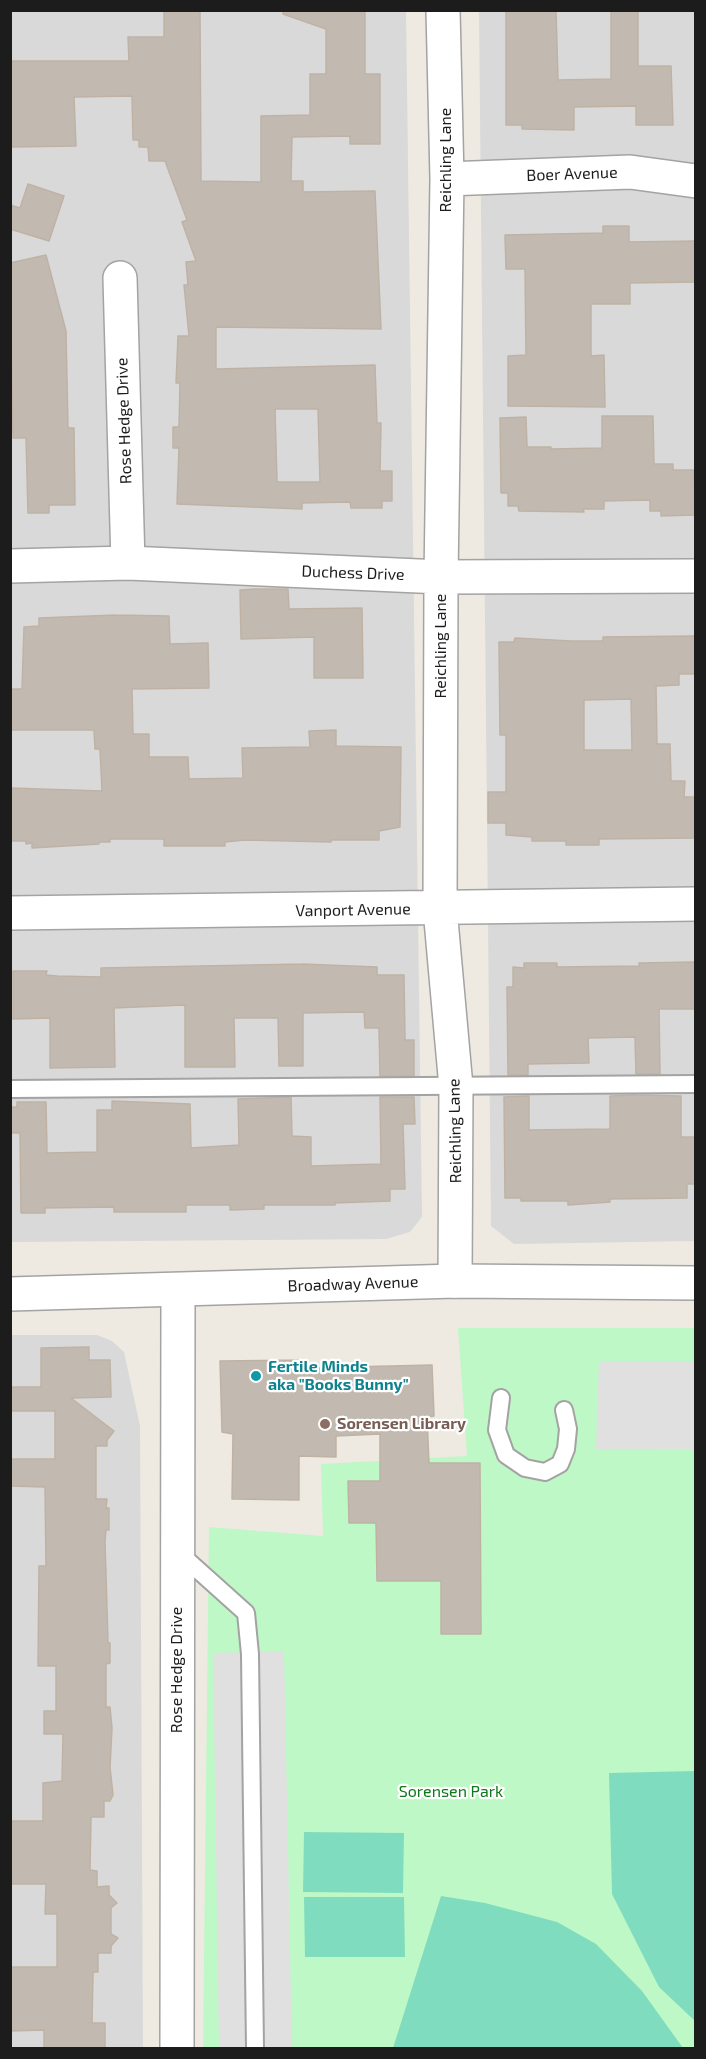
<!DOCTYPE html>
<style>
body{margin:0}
#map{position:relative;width:706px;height:2059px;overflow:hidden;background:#eeeae2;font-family:"Exo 2",sans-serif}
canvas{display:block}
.frame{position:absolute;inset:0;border:12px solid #1c1c1c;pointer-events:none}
</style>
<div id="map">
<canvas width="706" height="2059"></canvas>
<div class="frame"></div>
</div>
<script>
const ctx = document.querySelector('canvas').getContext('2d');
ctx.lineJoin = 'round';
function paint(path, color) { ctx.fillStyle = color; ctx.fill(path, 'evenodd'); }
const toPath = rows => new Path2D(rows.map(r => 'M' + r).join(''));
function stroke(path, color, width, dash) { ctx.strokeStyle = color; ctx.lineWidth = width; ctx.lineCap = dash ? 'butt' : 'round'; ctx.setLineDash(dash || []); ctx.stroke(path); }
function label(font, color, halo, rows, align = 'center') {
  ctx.font = font + ' "Exo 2",sans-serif'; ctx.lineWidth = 4.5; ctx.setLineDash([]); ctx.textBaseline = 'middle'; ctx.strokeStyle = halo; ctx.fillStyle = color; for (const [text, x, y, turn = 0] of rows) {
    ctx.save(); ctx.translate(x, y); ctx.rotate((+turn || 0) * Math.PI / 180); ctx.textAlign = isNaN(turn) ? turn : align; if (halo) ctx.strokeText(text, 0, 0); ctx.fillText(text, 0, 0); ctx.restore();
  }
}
paint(toPath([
 [10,11,406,11,422,1217,410,1232,386,1239,11,1242],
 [479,11,695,11,695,1241,514,1244,491,1226],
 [10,1335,97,1335,112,1341,124,1352,140,1426,143,2048,11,2048]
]), '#dad9d9');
paint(toPath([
 [458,1328,695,1328,695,2048,203,2048,209,1527,323,1536,321,1464,467,1456]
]), '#bef8c6');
paint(toPath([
 [695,1771,696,1771,695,2021,659,1987,612,1894,609,1773],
 [304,1832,404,1833,403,1893,303,1892],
 [441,1896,485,1903,557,1922,596,1944,642,1991,683,2048,393,2048],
 [304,1897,404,1897,405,1957,305,1957]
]), '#80dcbe');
paint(toPath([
 [599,1361,695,1361,695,1449,596,1450],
 [284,1651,292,2048,219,2048,213,1653]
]), '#e0e0e0');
const building = toPath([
 [164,10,200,10,201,181,261,182,261,116,310,115,310,74,326,74,326,29,283,14,284,10,365,10,365,74,380,74,380,144,350,144,350,136,292,137,291,181,303,181,303,192,375,191,381,329,216,327,216,369,375,365,377,423,381,423,380,471,392,471,392,501,382,501,382,508,351,508,350,502,302,503,302,509,177,504,179,448,173,448,173,427,179,427,180,383,176,383,178,336,189,336,184,285,188,285,186,262,196,261,182,222,187,220,165,161,149,161,148,147,139,147,139,140,133,140,132,96,74,97,76,146,10,147,10,61,129,61,128,37,164,37,164,10],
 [275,409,318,409,320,482,277,482,275,409],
 [506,10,556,10,558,80,611,79,611,10,638,10,638,66,671,66,673,125,636,125,636,106,574,107,574,130,522,129,522,125,506,125,506,10],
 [28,184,64,196,49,241,10,229,10,205,20,208,28,184],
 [603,226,629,226,629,242,695,241,696,282,630,283,630,304,591,304,591,356,604,355,605,407,508,406,508,356,526,355,525,269,506,269,505,235,603,233,603,226],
 [46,255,66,331,68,428,74,428,75,505,49,505,49,513,28,513,26,438,13,438,10,263,46,255],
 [602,416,653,416,654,464,673,464,673,470,694,470,695,515,661,516,661,511,650,511,650,500,604,501,604,509,583,509,584,512,519,511,518,506,508,506,508,493,501,493,500,418,526,417,527,447,551,447,551,449,602,448,602,416],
 [256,589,288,589,289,609,362,608,363,678,314,678,314,637,241,639,240,590,256,589],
 [116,615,169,616,170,644,208,643,209,688,132,689,133,734,149,734,149,757,188,757,189,779,243,778,242,748,310,747,309,731,336,730,336,746,401,747,400,827,379,831,379,840,331,840,331,842,245,840,225,842,225,846,164,846,164,839,110,839,110,842,99,842,99,844,32,848,32,843,26,844,26,841,10,841,10,788,102,791,100,749,95,749,94,730,11,730,10,689,22,689,24,627,39,626,39,618,116,615],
 [695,636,695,674,679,674,679,685,656,686,657,744,670,744,671,781,685,781,684,797,696,797,696,838,599,839,599,845,566,845,566,841,532,841,532,837,506,835,506,823,488,823,488,792,506,792,506,735,500,735,499,642,514,642,515,638,571,641,603,641,603,637,695,636],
 [631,699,632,750,584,750,584,700,631,699],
 [696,962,696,1009,659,1009,660,1074,636,1074,635,1037,588,1038,589,1063,528,1064,528,1075,508,1075,507,987,513,987,513,967,524,968,524,963,557,963,557,967,639,966,639,963,696,962],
 [302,964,377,967,377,975,404,975,405,1040,414,1040,414,1076,380,1076,379,1028,365,1028,364,1012,303,1013,303,1066,279,1066,278,1018,234,1018,235,1067,185,1067,185,1005,114,1008,115,1067,50,1068,50,1018,13,1019,13,971,47,971,46,975,57,976,101,977,101,968,302,964],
 [636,1095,681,1096,681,1137,696,1137,696,1184,687,1184,687,1198,610,1199,610,1202,568,1205,568,1201,521,1201,521,1198,505,1198,504,1097,529,1096,529,1130,610,1129,610,1096,636,1095],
 [291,1097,292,1136,311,1137,311,1166,381,1164,380,1097,414,1097,415,1124,403,1124,405,1189,390,1189,390,1201,335,1203,335,1205,264,1205,264,1209,230,1210,230,1205,186,1205,186,1212,114,1212,114,1207,45,1208,45,1213,21,1213,20,1133,10,1133,10,1107,17,1107,17,1102,46,1102,47,1153,97,1152,97,1110,112,1110,112,1101,190,1104,191,1148,239,1145,238,1099,291,1097],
 [89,1347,89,1360,110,1360,111,1397,71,1398,114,1431,107,1440,107,1446,96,1446,96,1499,107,1499,106,1508,109,1508,109,1530,106,1530,105,1541,108,1643,110,1643,110,1663,106,1664,106,1707,110,1707,112,1728,110,1767,113,1795,110,1801,104,1801,104,1817,91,1817,90,1870,97,1871,97,1887,109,1886,109,1895,117,1903,111,1908,111,1934,118,1938,111,1946,111,1953,98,1953,98,1972,93,1972,92,2023,105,2023,105,2049,44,2049,44,2030,10,2031,10,1967,57,1967,57,1914,45,1914,46,1884,10,1884,10,1821,43,1821,43,1783,62,1781,63,1734,44,1734,44,1711,56,1711,56,1666,38,1666,39,1566,46,1566,45,1487,10,1486,10,1459,55,1459,55,1411,10,1411,10,1387,41,1387,41,1348,89,1347],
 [305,1360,306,1368,432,1365,434,1416,427,1417,429,1463,480,1463,481,1634,441,1634,441,1581,377,1581,376,1523,349,1523,348,1481,380,1481,380,1434,336,1436,336,1457,299,1456,299,1500,232,1499,233,1434,222,1432,220,1361,305,1360]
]);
paint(building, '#c2bab1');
stroke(building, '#bfb2a5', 1.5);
const service = toPath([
 [10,1089,696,1084],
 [501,1398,497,1430,506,1455,525,1468,545,1472,560,1464,566,1449,568,1429,564,1410],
 [178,1552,246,1613,250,1654,255,2048]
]);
const minor = toPath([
 [443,10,447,179,441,577,440,909,456,1087,455,1281],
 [447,179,630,172,696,181],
 [120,278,128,563],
 [10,566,128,563,441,577,696,576],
 [10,913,696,904],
 [177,2048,178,1291]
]);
const tertiary = toPath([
 [10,1294,455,1281,696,1283]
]);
stroke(service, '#a3a3a3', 20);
stroke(minor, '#a3a3a3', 36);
stroke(tertiary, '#a3a3a3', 36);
stroke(service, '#fff', 16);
stroke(minor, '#fff', 33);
stroke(tertiary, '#fff', 33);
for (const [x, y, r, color] of [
 [256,1376,6,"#0f9aa8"],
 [325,1424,6,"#8d6e63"]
]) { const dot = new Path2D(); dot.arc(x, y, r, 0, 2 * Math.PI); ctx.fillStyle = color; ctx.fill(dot); stroke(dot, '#fff', 2); }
label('16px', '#1c1c1c', '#fff', [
 ["Reichling Lane",446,160,-90],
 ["Boer Avenue",572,174,-2],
 ["Rose Hedge Drive",124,421,-92],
 ["Duchess Drive",353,573,2],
 ["Reichling Lane",441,646,-90],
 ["Vanport Avenue",353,910,-1],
 ["Reichling Lane",455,1131,-91],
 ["Broadway Avenue",353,1284,-2],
 ["Rose Hedge Drive",177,1670,-90]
]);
label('bold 16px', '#0d838f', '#fff', [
 ["Fertile Minds",268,1367],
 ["aka \"Books Bunny\"",268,1385]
], 'left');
label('bold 16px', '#785e54', '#fff', [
 ["Sorensen Library",337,1424]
], 'left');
label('16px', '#0c781b', '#fff', [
 ["Sorensen Park",451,1792]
]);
</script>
